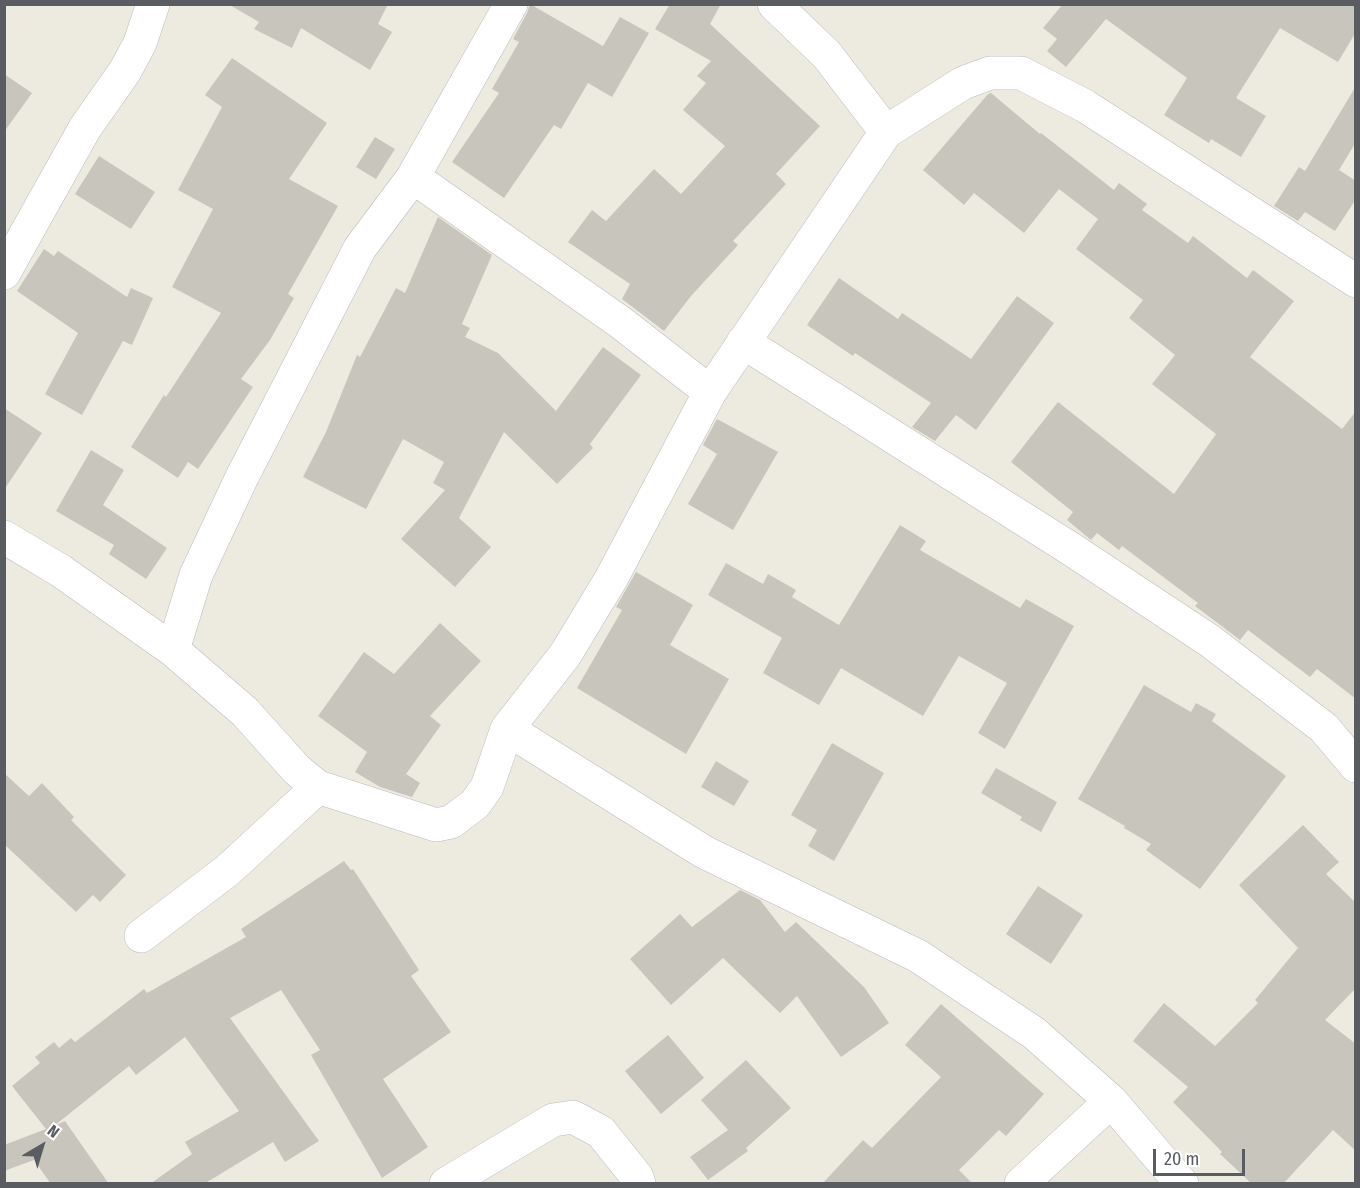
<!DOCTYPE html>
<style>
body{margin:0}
#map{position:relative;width:1360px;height:1188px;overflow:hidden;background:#edebe0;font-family:"Fira Sans Condensed",sans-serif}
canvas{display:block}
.frame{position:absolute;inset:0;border:6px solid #595d62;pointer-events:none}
.north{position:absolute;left:12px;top:1116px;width:60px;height:60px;-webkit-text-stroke:4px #fff;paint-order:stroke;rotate:38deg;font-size:16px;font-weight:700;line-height:24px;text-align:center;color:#595d62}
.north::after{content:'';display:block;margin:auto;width:21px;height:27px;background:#595d62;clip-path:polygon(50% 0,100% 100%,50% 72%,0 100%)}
.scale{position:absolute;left:1153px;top:1149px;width:92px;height:27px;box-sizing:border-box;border:3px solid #595d62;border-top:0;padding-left:8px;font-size:18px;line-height:21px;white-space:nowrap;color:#595d62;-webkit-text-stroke:4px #fff;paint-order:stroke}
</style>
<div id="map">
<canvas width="1360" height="1188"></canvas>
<div class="frame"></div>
<div class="north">N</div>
<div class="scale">20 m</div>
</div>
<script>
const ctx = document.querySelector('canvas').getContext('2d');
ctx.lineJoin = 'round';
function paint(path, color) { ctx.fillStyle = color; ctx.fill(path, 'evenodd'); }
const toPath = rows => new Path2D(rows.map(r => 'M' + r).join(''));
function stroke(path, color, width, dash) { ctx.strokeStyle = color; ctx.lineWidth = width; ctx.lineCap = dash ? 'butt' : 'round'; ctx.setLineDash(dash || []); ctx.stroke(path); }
paint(toPath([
 [228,4,388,4,378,24,392,32,370,70,301,28,292,48,254,29,259,22],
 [530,4,603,46,620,17,649,33,612,97,588,83,561,129,554,125,504,198,452,162,499,93,492,89,519,42,513,39,527,13],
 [670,4,721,4,710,24,820,126,776,174,786,184,733,241,738,245,691,296,664,331,622,299,630,284,568,242,592,210,606,221,654,169,681,194,725,146,683,110,706,83,697,76,711,61,655,29],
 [1063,4,1356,4,1356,32,1338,62,1280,28,1236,98,1266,116,1241,157,1211,139,1209,143,1164,115,1187,78,1106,19,1066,67,1047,51,1057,39,1043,28],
 [232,58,327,123,289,179,338,206,288,294,294,298,270,340,241,379,253,387,198,469,188,462,178,478,131,447,164,395,166,397,221,313,172,287,213,209,178,190,222,107,205,95],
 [4,74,32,93,4,132],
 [1356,86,1356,142,1339,170,1356,181,1356,199,1335,231,1305,212,1298,221,1274,206,1299,167,1305,171],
 [991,93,1040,134,1041,133,1114,190,1119,183,1147,204,1142,210,1188,243,1193,236,1247,278,1253,270,1294,301,1250,357,1342,429,1356,411,1356,699,1317,669,1310,677,1248,630,1240,640,1195,606,1198,603,1122,546,1119,550,1097,533,1091,540,1067,520,1073,512,1011,462,1058,402,1174,494,1216,434,1152,384,1175,355,1129,318,1143,300,1076,249,1098,219,1059,189,1024,233,974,193,964,205,923,170,988,94],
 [375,137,395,149,376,179,356,167],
 [99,156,155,192,131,229,75,194],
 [438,217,492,255,462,324,470,328,465,337,498,353,556,411,603,347,641,375,590,444,593,448,557,484,504,432,459,518,491,547,455,587,401,539,445,490,433,483,444,462,403,439,366,509,303,477,326,432,357,355,360,357,396,288,405,293],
 [44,249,54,256,58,251,127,297,131,288,153,298,132,345,123,341,82,415,45,394,78,333,17,291],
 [839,278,898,319,902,313,971,359,1017,296,1054,323,976,430,956,415,935,441,912,427,931,403,855,353,853,356,807,325],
 [4,408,42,433,4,490],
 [717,419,778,452,733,530,688,504,717,454,703,445],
 [91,450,124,470,103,505,167,548,146,579,109,554,114,545,56,511],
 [900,525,926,541,920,550,1020,608,1026,599,1074,626,1005,749,978,733,1007,683,959,656,923,716,841,668,819,705,763,673,782,638,708,595,726,563,763,584,768,574,796,590,792,597,839,625],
 [636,572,693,605,670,645,729,679,686,754,577,688,622,610,616,607],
 [440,623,481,661,430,716,441,725,406,774,420,783,412,797,380,787,355,772,367,752,318,716,364,652,394,674],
 [1144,685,1191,712,1196,703,1216,714,1212,721,1286,776,1200,889,1146,850,1151,844,1124,828,1125,826,1078,799],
 [832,743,884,773,834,861,808,846,817,830,791,815],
 [716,761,749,781,734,806,701,787],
 [996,768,1057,802,1041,832,1020,820,1022,817,981,793],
 [4,773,29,796,42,783,74,817,71,820,126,875,100,902,93,895,76,912,4,844],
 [1303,825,1339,862,1326,874,1356,903,1356,988,1325,1020,1356,1044,1356,1151,1333,1130,1283,1184,1252,1184,1220,1154,1222,1152,1173,1102,1188,1087,1133,1041,1164,1003,1215,1046,1258,1003,1255,1000,1298,948,1239,885],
 [344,861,351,870,353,869,419,970,411,976,451,1032,383,1079,428,1147,382,1178,311,1055,320,1050,281,990,230,1018,319,1141,285,1162,273,1142,204,1184,150,1184,192,1154,185,1142,239,1111,185,1037,136,1075,129,1066,54,1126,65,1121,109,1184,51,1184,34,1160,4,1171,4,1145,46,1129,12,1086,40,1063,35,1057,54,1042,59,1048,71,1038,75,1042,144,989,147,993,246,937,241,929],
 [1038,886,1083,915,1051,964,1006,934],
 [740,890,760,900,785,932,796,922,864,987,889,1023,841,1057,797,996,780,1013,723,958,671,1005,630,959,680,914,692,927],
 [941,1004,1044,1094,1006,1136,999,1130,959,1170,973,1184,822,1184,863,1140,872,1148,941,1077,905,1045],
 [668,1035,704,1078,661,1114,625,1071],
 [746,1060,791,1108,746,1148,748,1151,708,1180,690,1157,728,1130,701,1100]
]), '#c8c5bd');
const minor = toPath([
 [774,4,827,55,886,132],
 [413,177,620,322,710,392],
 [4,273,85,128,125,71,140,43,153,4],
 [743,342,1071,549,1210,641,1324,728,1356,766],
 [4,537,61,571,173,650,245,712,297,770,318,787,436,825,451,822,475,804,487,787,507,729,565,655,611,579,710,392,886,132,963,83,990,73,1021,73,1085,106,1356,281],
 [173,650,196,575,241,479,360,248,413,177,511,4],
 [507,729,704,852,918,956,1034,1033,1111,1101,1182,1184],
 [141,936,228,870,318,787],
 [446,1184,553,1120,573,1117,601,1132,637,1177,639,1184],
 [1021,1184,1111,1101]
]);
stroke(minor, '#b8bbc0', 34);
stroke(minor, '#fff', 33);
</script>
